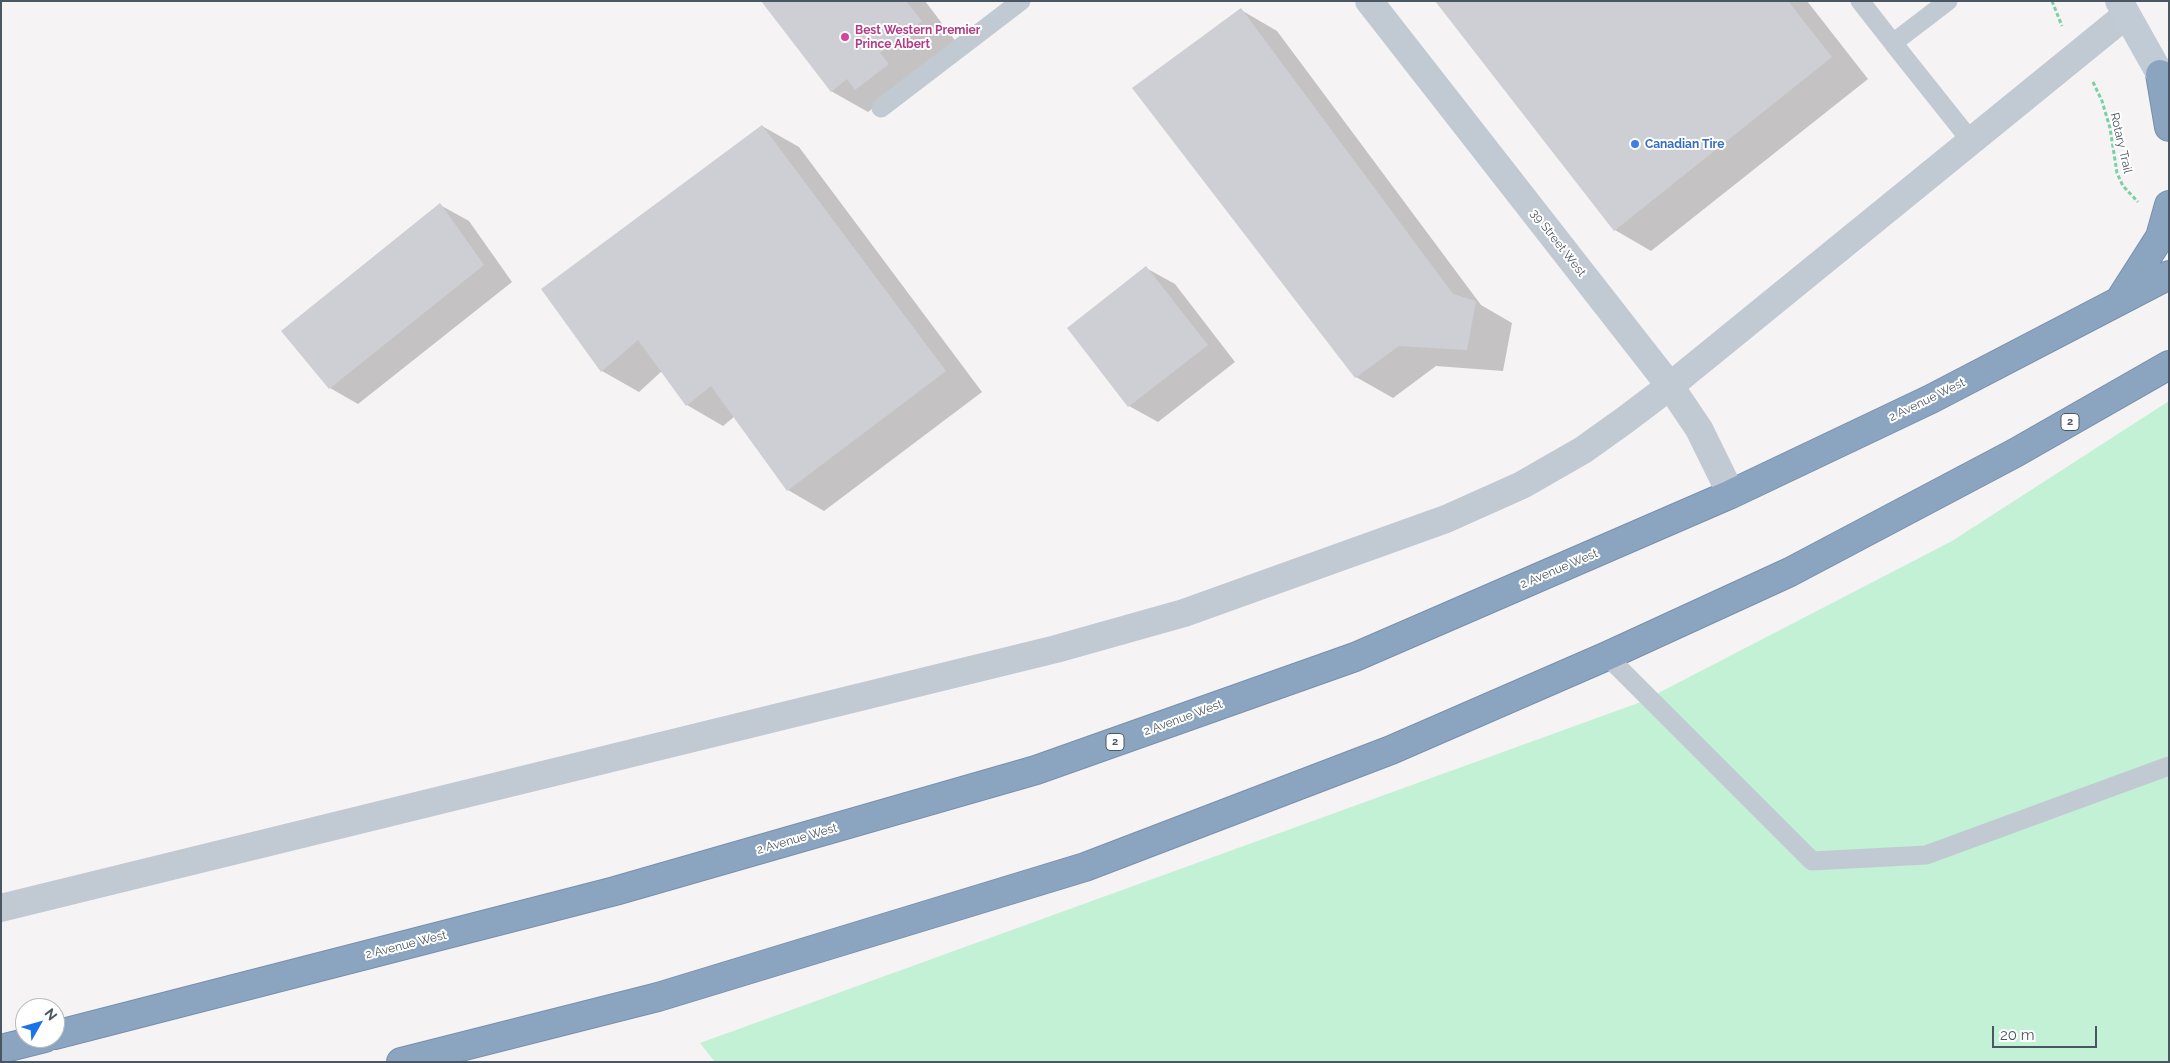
<!DOCTYPE html>
<style>
body{margin:0}
#map{position:relative;width:2170px;height:1063px;overflow:hidden;background:#f5f3f3;font-family:Raleway,sans-serif}
canvas{display:block}
.frame{position:absolute;inset:0;border:2px solid #4a5661;pointer-events:none}
.north{position:absolute;left:15px;top:998px;width:50px;height:50px;box-sizing:border-box;background:#fff;border:1px solid #b7bbc0;border-radius:50%;rotate:52deg;font-size:14px;font-weight:700;line-height:20px;text-align:center;color:#4a5661}
.north::after{content:'';display:block;margin:auto;width:18px;height:22px;background:#1a73e8;clip-path:polygon(50% 0,100% 100%,50% 72%,0 100%)}
.scale{position:absolute;left:1992px;top:1026px;width:105px;height:22px;box-sizing:border-box;border:2px solid #4a5661;border-top:0;padding-left:6px;font-size:15px;line-height:18px;white-space:nowrap;color:#4a5661;-webkit-text-stroke:4px #fff;paint-order:stroke}
</style>
<div id="map">
<canvas width="2170" height="1063"></canvas>
<div class="frame"></div>
<div class="north">N</div>
<div class="scale">20 m</div>
</div>
<script>
const ctx = document.querySelector('canvas').getContext('2d');
ctx.lineJoin = 'round';
function paint(path, color) { ctx.fillStyle = color; ctx.fill(path, 'evenodd'); }
const toPath = rows => new Path2D(rows.map(r => 'M' + r).join(''));
function stroke(path, color, width, dash) { ctx.strokeStyle = color; ctx.lineWidth = width; ctx.lineCap = dash ? 'butt' : 'round'; ctx.setLineDash(dash || []); ctx.stroke(path); }
function label(font, color, halo, rows, align = 'center') {
  ctx.font = font + ' Raleway,sans-serif'; ctx.lineWidth = 4; ctx.setLineDash([]); ctx.textBaseline = 'middle'; ctx.strokeStyle = halo; ctx.fillStyle = color; for (const [text, x, y, turn = 0] of rows) {
    ctx.save(); ctx.translate(x, y); ctx.rotate((+turn || 0) * Math.PI / 180); ctx.textAlign = isNaN(turn) ? turn : align; if (halo) ctx.strokeText(text, 0, 0); ctx.fillText(text, 0, 0); ctx.restore();
  }
}
paint(toPath([
 [2169,401,2169,1062,715,1062,700,1043,1641,702,1952,541]
]), '#c3f1d5');
paint(toPath([
 [763,1,925,1,957,43,868,112,831,91],
 [1436,1,1807,1,1868,79,1651,251,1615,230],
 [1241,10,1277,31,1481,305,1512,323,1503,371,1436,366,1393,398,1356,377,1134,89],
 [762,126,799,147,982,392,824,511,788,490,735,416,723,426,687,405,662,371,639,392,602,371,543,289],
 [440,205,469,221,512,282,358,404,330,388],
 [1146,268,1175,284,1235,362,1158,422,1129,406]
]), '#0003');
paint(toPath([
 [761,1,906,1,922,21,880,53,889,64,855,90,847,79,831,92],
 [1435,1,1788,1,1832,57,1614,231],
 [1241,8,1453,294,1476,301,1467,350,1399,346,1355,378,1132,88],
 [762,125,946,371,787,491,711,386,686,406,638,340,601,372,541,289],
 [440,203,484,265,329,389,281,331],
 [1146,266,1208,345,1128,407,1067,328]
]), '#cdcfd5');
const highway = toPath([
 [2160,74,2169,127],
 [2121,298,2160,237,2169,205],
 [55,1035,615,891,1036,770,1355,657,1731,494,1931,399,2169,275],
 [1,1049,45,1038],
 [401,1062,658,997,1085,867,1391,750,1607,656,1790,572,2015,453,2169,365]
]);
stroke(highway, '#7690ad', 30);
stroke(toPath([
 [2052,1,2062,26],
 [2093,82,2102,101,2110,128,2117,173,2123,186,2138,202]
]), '#7ad0a6', 3, [4, 2.5]);
stroke(toPath([
 [1860,1,1893,43,1948,1],
 [1893,43,1971,141],
 [881,108,1021,1],
 [1607,656,1812,861,1926,855,2169,766]
]), '#c1cad2', 19);
stroke(toPath([
 [1369,1,1670,386,1699,429,1731,494],
 [1,908,1056,649,1184,613,1446,519,1522,485,1583,450,1625,420,1670,386,2126,15]
]), '#c1cad2', 28);
stroke(toPath([
 [2119,1,2169,90]
]), '#c1cbd6', 28);
stroke(highway, '#8ba5c1', 28);
for (const [x, y, r, color] of [
 [845,37,5,"#d1479c"],
 [1635,144,5,"#3f7fe0"]
]) { const dot = new Path2D(); dot.arc(x, y, r, 0, 2 * Math.PI); ctx.fillStyle = color; ctx.fill(dot); stroke(dot, '#fff', 2); }
for (const [x, y, w] of [
 [2070,422,18],
 [1115,742,18]
]) { const box = new Path2D(); box.roundRect(x - w / 2, y - 8.5, w, 17, 4); ctx.fillStyle = '#fff'; ctx.fill(box); stroke(box, '#4a5661', 1); }
label('bold 11px', '#4a5661', null, [
 ["2",2070,422],
 ["2",1115,742]
]);
label('bold 12px', '#b23c85', '#fff', [
 ["Best Western Premier",855,30],
 ["Prince Albert",855,44]
], 'left');
label('12px', '#4a5661', '#fff', [
 ["Rotary Trail",2121,143,77],
 ["39 Street West",1558,243,52],
 ["2 Avenue West",1927,400,-26],
 ["2 Avenue West",1559,569,-23],
 ["2 Avenue West",1183,718,-20],
 ["2 Avenue West",797,839,-16],
 ["2 Avenue West",406,945,-14]
]);
label('bold 12px', '#366cbe', '#fff', [
 ["Canadian Tire",1645,144]
], 'left');
</script>
